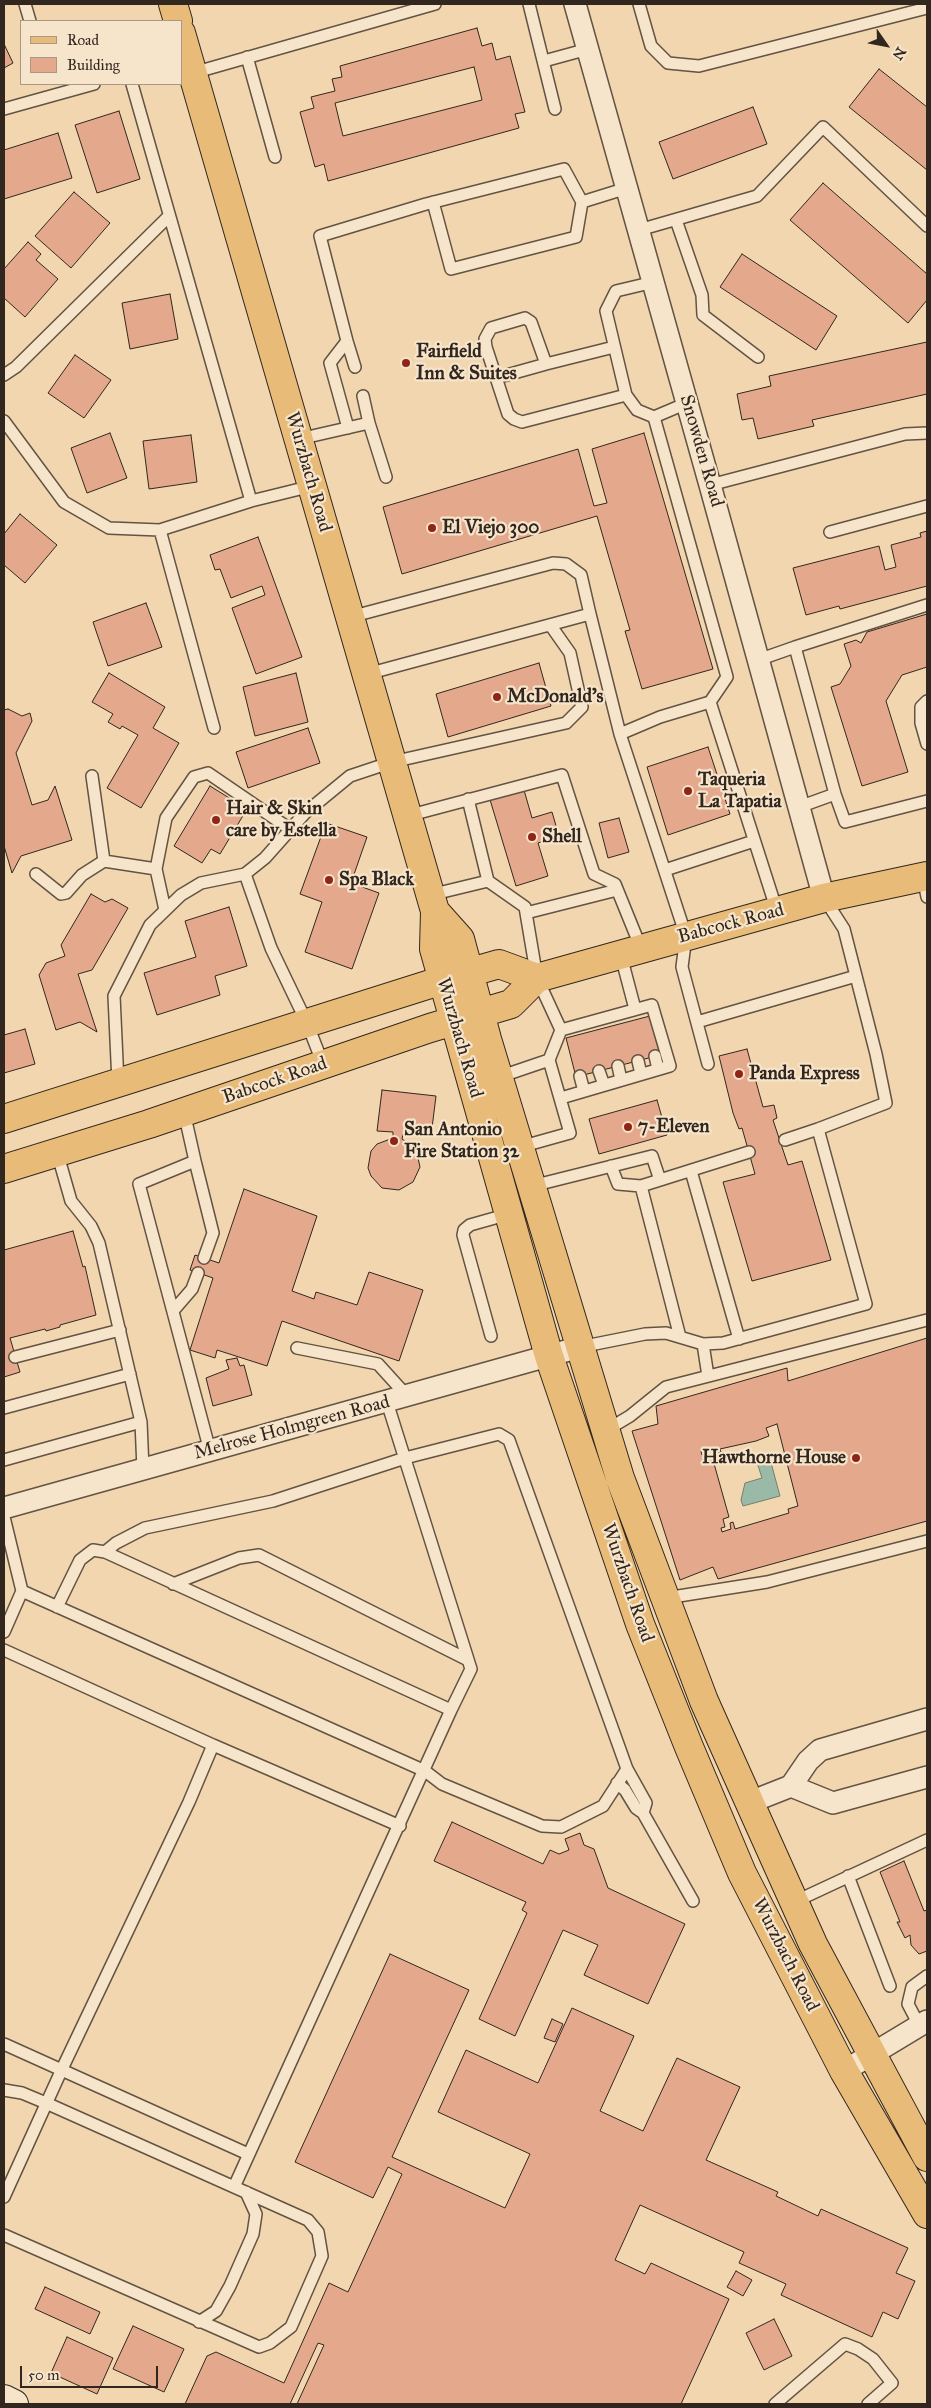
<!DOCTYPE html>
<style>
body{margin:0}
#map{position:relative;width:931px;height:2408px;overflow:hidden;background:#f1d6af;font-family:"IM FELL Great Primer",serif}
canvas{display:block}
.frame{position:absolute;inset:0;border:5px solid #32271e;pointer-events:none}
.legend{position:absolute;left:20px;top:20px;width:162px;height:65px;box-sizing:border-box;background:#f6e4cb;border:1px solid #a89886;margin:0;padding:6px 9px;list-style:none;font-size:15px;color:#32271e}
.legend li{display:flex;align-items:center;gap:10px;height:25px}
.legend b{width:25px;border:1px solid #a89886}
.north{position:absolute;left:861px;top:20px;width:50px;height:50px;-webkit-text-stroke:4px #f6e4cb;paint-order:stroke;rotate:123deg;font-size:14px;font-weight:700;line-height:20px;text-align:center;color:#32271e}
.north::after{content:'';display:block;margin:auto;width:18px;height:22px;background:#32271e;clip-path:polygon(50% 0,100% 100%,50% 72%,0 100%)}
.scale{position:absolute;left:20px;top:2366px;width:138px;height:22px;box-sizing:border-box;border:2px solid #32271e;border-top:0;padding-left:6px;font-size:15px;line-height:18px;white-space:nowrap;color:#32271e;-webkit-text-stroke:4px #f6e4cb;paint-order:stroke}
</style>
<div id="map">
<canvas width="931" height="2408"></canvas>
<div class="frame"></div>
<ul class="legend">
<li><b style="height:6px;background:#e8bb78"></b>Road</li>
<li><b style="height:14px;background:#e4a88c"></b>Building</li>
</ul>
<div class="north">N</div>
<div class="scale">50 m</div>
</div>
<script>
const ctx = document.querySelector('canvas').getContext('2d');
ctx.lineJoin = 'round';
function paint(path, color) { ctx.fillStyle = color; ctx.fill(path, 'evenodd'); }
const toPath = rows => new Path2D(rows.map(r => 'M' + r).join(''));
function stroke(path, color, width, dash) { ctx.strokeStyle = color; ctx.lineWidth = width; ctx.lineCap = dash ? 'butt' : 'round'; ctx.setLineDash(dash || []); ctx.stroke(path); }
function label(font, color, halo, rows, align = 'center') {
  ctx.font = font + ' "IM FELL Great Primer",serif'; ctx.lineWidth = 4.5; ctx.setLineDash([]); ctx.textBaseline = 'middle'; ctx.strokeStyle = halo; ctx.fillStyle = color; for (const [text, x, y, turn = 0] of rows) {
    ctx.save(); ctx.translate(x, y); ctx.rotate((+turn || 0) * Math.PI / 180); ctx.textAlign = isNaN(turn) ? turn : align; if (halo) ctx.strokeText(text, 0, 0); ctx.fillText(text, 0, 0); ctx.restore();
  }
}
const water = toPath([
 [762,1457,764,1461,770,1459,780,1496,743,1506,741,1500,745,1483,762,1478,756,1459,762,1457]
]);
paint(water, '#9bb9a7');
stroke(water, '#717f70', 1);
const building = toPath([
 [477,28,482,46,492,43,496,60,510,56,525,112,515,114,519,128,328,181,324,164,315,167,300,112,314,108,311,97,335,91,332,79,342,77,340,66,477,28],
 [474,67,482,100,343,136,335,103,474,67],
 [4,44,13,63,4,68,4,44],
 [879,69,927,107,927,170,849,107,879,69],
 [753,107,767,144,673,179,659,142,753,107],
 [119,111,140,179,97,193,75,125,119,111],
 [58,133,72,178,4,199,4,150,58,133],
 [823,183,927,274,927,300,908,323,790,220,823,183],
 [74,192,110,223,71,268,35,236,74,192],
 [28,242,41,254,36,260,58,279,25,317,4,298,4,269,28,242],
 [742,254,837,316,816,350,720,287,742,254],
 [170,294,178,339,130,349,122,303,170,294],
 [927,342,927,394,812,420,814,426,758,439,753,418,742,420,737,394,771,386,769,376,927,342],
 [75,355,111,380,84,418,48,393,75,355],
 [110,433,127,478,87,493,71,448,110,433],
 [644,433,713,669,642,689,625,631,630,630,597,516,402,574,383,507,578,449,594,506,607,503,592,449,644,433],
 [191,435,197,482,149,489,143,441,191,435],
 [20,514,57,545,25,583,4,565,4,534,20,514],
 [927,531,927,586,840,609,839,606,806,615,793,568,879,546,885,570,896,567,891,545,921,537,920,533,927,531],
 [258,537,302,657,256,674,232,608,265,595,262,586,231,598,220,569,215,570,210,555,258,537],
 [146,603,162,647,108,666,93,622,146,603],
 [927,614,927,667,902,675,886,701,908,772,862,786,831,687,840,684,851,666,844,644,856,640,861,643,867,632,927,614],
 [539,663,551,706,448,737,436,694,539,663],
 [109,673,165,707,153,728,179,743,141,808,107,788,138,735,122,726,120,729,108,722,113,714,92,702,109,673],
 [296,673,308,722,255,736,243,687,296,673],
 [8,709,22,716,30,713,32,721,16,753,32,805,48,800,55,786,72,840,21,856,12,873,4,846,4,710,8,709],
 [308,728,320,763,248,788,236,752,308,728],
 [708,747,730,814,668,835,647,767,708,747],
 [522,783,532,818,552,812,559,836,538,843,548,876,516,886,488,793,522,783],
 [210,786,247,809,220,854,211,849,202,863,174,846,210,786],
 [619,818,629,852,608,858,599,823,619,818],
 [326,823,367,837,351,883,379,893,352,969,305,952,322,902,300,894,326,823],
 [91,894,105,902,112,899,128,908,92,970,78,974,97,1032,80,1022,56,1030,39,975,46,963,65,956,61,945,91,894],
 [229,907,247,966,215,976,220,995,157,1015,144,973,196,957,185,921,229,907],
 [650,1016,660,1055,576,1077,566,1038,650,1016],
 [25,1029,35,1064,4,1073,4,1035,25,1029],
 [747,1049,763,1107,774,1105,777,1118,773,1120,788,1165,802,1161,831,1260,752,1281,723,1182,755,1174,742,1128,739,1129,733,1113,719,1056,747,1049],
 [382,1090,436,1096,431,1136,403,1134,402,1139,416,1149,420,1167,413,1182,399,1190,382,1188,371,1176,368,1168,371,1151,377,1144,393,1138,393,1132,377,1131,382,1090],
 [657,1100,667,1135,599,1154,589,1119,657,1100],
 [244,1189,317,1216,292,1291,314,1299,316,1292,357,1305,369,1272,423,1290,399,1361,282,1321,267,1366,217,1350,215,1358,190,1350,213,1278,190,1270,195,1255,219,1263,244,1189],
 [73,1231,83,1267,85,1266,96,1315,60,1325,60,1327,46,1331,45,1329,10,1338,20,1372,4,1377,4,1250,73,1231],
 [927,1338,927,1521,718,1579,713,1567,680,1580,632,1431,658,1424,656,1406,787,1368,788,1381,927,1338],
 [777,1424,798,1506,788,1509,789,1513,735,1529,733,1522,730,1523,731,1529,722,1532,721,1528,725,1527,723,1519,729,1517,713,1460,708,1462,706,1454,702,1455,701,1451,713,1448,714,1454,721,1452,720,1449,756,1441,769,1436,766,1428,777,1424],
 [237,1358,240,1366,244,1365,252,1395,213,1406,206,1378,229,1369,226,1360,237,1358],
 [452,1822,543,1864,550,1850,559,1854,569,1850,565,1839,580,1833,584,1845,594,1849,608,1888,685,1924,648,2004,584,1975,598,1945,563,1930,515,2036,479,2019,527,1913,522,1910,526,1902,434,1861,452,1822],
 [904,1861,924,1911,927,1910,927,1951,919,1954,911,1945,910,1935,905,1938,897,1922,900,1922,880,1872,904,1861],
 [390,1954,469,1990,392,2157,505,2208,530,2154,438,2112,466,2050,538,2083,572,2008,634,2036,600,2111,643,2131,677,2058,740,2087,706,2160,778,2192,776,2196,818,2216,821,2209,908,2248,896,2273,915,2281,898,2319,883,2312,872,2337,781,2295,786,2284,739,2263,744,2252,640,2205,615,2260,645,2274,651,2263,729,2299,681,2404,297,2404,324,2345,318,2343,290,2404,185,2404,207,2356,216,2352,284,2383,329,2283,348,2292,402,2174,388,2167,373,2198,295,2162,390,1954],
 [552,2019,563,2024,555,2042,544,2038,552,2019],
 [736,2271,752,2280,743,2296,727,2287,736,2271],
 [45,2287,100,2312,90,2334,35,2309,45,2287],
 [774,2319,792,2356,764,2370,746,2333,774,2319],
 [133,2326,184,2349,164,2392,113,2369,133,2326],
 [67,2337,113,2358,97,2394,51,2373,67,2337]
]);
paint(building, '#e4a88c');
stroke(building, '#32271e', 1);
const lane = toPath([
 [25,4,30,21],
 [529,4,555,109],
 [639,4,651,46,668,63,699,66,927,8],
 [247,57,275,157],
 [544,61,588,49],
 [193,73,435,4],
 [132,84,251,501,160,530,214,728],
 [4,109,94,84],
 [582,202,627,188],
 [676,220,702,295,703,315,758,357],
 [639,230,757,196,823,127,927,226],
 [654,282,616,291,606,311,626,395,637,410,654,417,687,403],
 [347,341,355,367],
 [614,347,546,364,531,322,525,318,491,328,485,339,486,347,508,414,514,419,522,422,626,395],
 [4,375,16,367,169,216],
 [496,378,546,364],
 [363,396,369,423],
 [654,417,727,677,710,702],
 [4,421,64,502,109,528,160,530],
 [348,428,330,363,347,341,320,236,426,204,564,169,582,202,576,237,451,269,433,202],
 [299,439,369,423,386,477],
 [710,485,905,434,927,433],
 [251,501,312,486],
 [830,532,927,506],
 [590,614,620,734],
 [350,617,553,563,566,564,581,575,590,614,367,674],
 [758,660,795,647],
 [927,701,921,707,921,723,927,744],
 [92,776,104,861,156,869],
 [835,794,795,647,927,605],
 [799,807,835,794,845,822,927,801],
 [407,816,562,775,594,874,615,884,641,948],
 [665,870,754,841],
 [36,874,61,894,66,893,82,875,104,861],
 [923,877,927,897],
 [488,881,525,907,537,978,561,1030],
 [430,895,488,881,468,799],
 [165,910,156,869,166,818,194,777,208,773,290,829],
 [526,913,617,890],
 [621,956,635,1009],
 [697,1022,856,976],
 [655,1056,658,1069],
 [638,1061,641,1074],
 [323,1064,307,1023,271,948,245,874,265,858,305,813,350,776,392,762,566,723,582,707,570,653,551,626],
 [708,1064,682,967,686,936,620,734,660,717,710,702,777,911],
 [618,1066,621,1080],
 [599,1071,604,1085],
 [580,1076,584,1091],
 [499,1077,549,1060],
 [118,1083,114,996,150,925,181,895,201,883,245,874],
 [184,1112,195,1161,139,1184,210,1451],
 [785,1140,818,1129],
 [520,1147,570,1133,549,1060,561,1030,652,1005,670,1066,561,1098],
 [57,1152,71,1201,91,1226,99,1243,141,1422,143,1469],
 [195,1161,213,1233,204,1258],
 [611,1166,618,1184,641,1186],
 [691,1171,739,1339],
 [532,1186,652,1156,660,1180],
 [173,1311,192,1289,198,1273],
 [491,1336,463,1235,464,1230,470,1225,509,1214],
 [680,1337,641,1186,749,1152],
 [703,1344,708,1376],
 [580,1347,645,1334,666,1333,703,1344,723,1343,866,1304,818,1129,886,1103,876,1054,844,929,824,898],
 [297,1348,378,1364,407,1396],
 [15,1357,120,1330],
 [387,1402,471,1669,451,1710],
 [4,1408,130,1374],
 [605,1431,630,1416,666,1387,927,1320],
 [4,1460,141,1422],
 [4,1517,22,1591,4,1632],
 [173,1584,239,1558,259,1555,468,1660],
 [22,1591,425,1771,442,1784,542,1826,561,1827,603,1806,627,1769,509,1440,499,1434,405,1458,273,1501,145,1528,116,1543,105,1552],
 [666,1598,767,1582,927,1541],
 [57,1607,80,1560,93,1550,105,1552,451,1710,234,2187],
 [4,1650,213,1745,189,1802,62,2069,4,2197],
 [213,1745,400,1826],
 [627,1769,646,1803,643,1813],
 [617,1783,625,1790,636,1808,643,1813,693,1901],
 [848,1876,890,1986],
 [794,1902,927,1840],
 [919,2025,908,2004,912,1987,927,1976],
 [4,2044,248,2154],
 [4,2090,22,2093,46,2103,308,2220,318,2232,322,2256,291,2327,270,2343,259,2347,4,2235],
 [199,2322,216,2311,230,2286,253,2234,256,2214,246,2192],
 [775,2404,845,2344,858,2349,873,2359,892,2383,868,2404]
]);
const street = toPath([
 [575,4,710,485,824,898],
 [4,1508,580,1347],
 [791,1786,833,1803,927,1777],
 [748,1803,791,1786,808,1761,820,1750,927,1719],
 [844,2071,927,2021]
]);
const secondary = toPath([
 [4,2399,14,2404]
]);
const primary = toPath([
 [173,4,178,21],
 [181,33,435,911,434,949,549,1356,640,1624,689,1747,742,1873,844,2071,927,2214],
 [435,911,460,939,487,1039,620,1478,704,1701,813,1944,927,2157],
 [4,1119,443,980,499,964,537,978],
 [4,1169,149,1124,430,1028,511,1004,537,978,824,898,927,876]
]);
stroke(lane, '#625342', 14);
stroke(street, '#625342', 24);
stroke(secondary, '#32271e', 30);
stroke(primary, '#32271e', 30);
stroke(lane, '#f6e4cb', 11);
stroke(street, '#f6e4cb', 21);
stroke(secondary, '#f6e4cb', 28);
stroke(primary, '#e8bb78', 28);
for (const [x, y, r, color] of [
 [406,363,5,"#8f2418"],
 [432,528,5,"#8f2418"],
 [497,697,5,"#8f2418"],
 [688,791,5,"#8f2418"],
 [216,820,5,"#8f2418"],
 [532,837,5,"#8f2418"],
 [329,880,5,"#8f2418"],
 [739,1074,5,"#8f2418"],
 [628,1127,5,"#8f2418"],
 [394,1141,5,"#8f2418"],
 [856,1458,5,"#8f2418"]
]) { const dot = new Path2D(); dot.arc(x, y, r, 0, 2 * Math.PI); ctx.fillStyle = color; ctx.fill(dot); stroke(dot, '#f6e4cb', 2); }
label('bold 19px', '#32271e', '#f6e4cb', [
 ["Fairfield",416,352],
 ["Inn & Suites",416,374],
 ["El Viejo 300",442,528],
 ["McDonald's",507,697],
 ["Taqueria",698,780],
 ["La Tapatia",698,802],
 ["Hair & Skin",226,809],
 ["care by Estella",226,831],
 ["Shell",542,837],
 ["Spa Black",339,880],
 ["Panda Express",749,1074],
 ["7-Eleven",638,1127],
 ["San Antonio",404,1130],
 ["Fire Station 32",404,1152],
 ["Hawthorne House",846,1458,"right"]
], 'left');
label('19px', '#32271e', '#f6e4cb', [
 ["Snowden Road",701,451,74],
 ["Wurzbach Road",308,472,74],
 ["Babcock Road",731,924,-15],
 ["Wurzbach Road",459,1038,74],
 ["Babcock Road",275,1081,-19],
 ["Melrose Holmgreen Road",292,1428,-15],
 ["Wurzbach Road",627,1583,71],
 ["Wurzbach Road",785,1955,63]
]);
</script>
